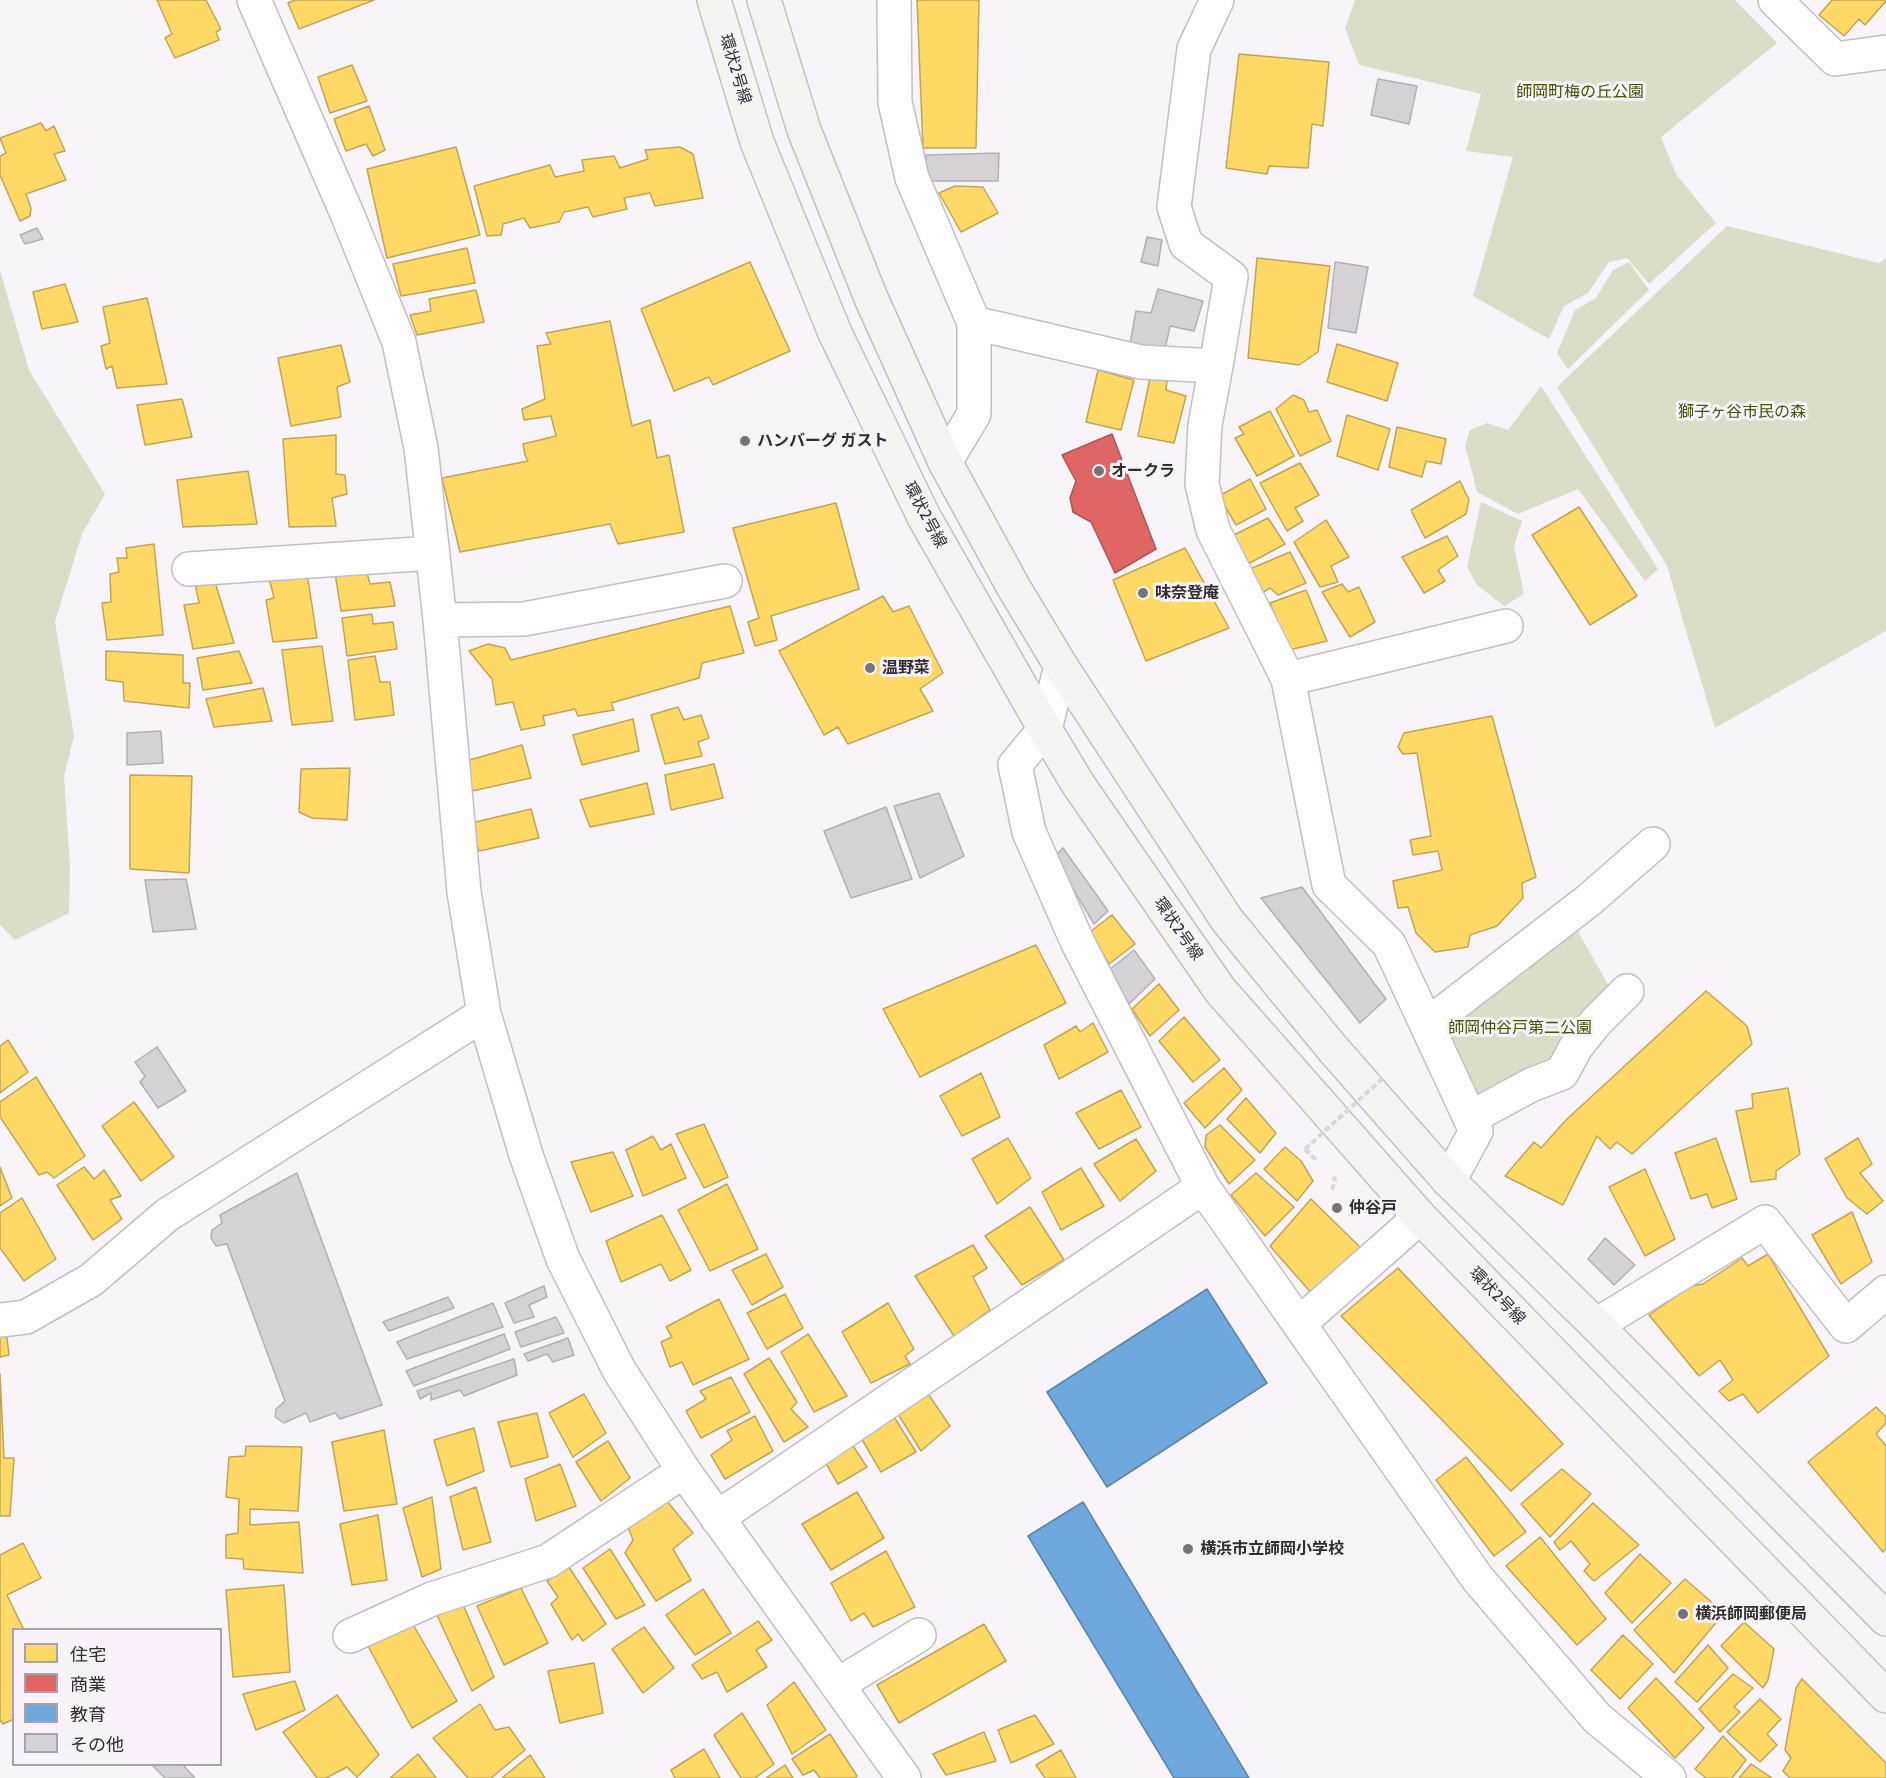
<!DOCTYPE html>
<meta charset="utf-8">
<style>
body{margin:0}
#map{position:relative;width:1886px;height:1778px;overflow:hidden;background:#f8f4f9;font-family:Cabin,"Noto Sans JP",sans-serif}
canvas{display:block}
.legend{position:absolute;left:12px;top:1628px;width:210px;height:138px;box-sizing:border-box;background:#f9f2fb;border:2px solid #a8a3aa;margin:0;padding:8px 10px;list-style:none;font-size:18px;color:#2f2d30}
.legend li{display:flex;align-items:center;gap:12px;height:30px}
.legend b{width:30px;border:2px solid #a8a3aa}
</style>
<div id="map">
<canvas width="1886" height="1778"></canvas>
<ul class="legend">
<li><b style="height:16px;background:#ffd966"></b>住宅</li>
<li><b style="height:16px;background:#e06666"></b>商業</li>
<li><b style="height:16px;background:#6fa8dc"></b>教育</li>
<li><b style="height:16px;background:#d5d2d6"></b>その他</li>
</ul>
</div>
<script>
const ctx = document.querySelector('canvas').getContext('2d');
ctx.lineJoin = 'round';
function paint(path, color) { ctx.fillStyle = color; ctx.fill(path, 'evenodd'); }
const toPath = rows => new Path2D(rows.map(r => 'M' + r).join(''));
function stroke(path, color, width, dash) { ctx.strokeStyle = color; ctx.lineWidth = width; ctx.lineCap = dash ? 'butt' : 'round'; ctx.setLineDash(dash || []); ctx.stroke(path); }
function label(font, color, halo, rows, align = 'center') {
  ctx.font = font + ' Cabin,"Noto Sans JP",sans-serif'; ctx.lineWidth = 6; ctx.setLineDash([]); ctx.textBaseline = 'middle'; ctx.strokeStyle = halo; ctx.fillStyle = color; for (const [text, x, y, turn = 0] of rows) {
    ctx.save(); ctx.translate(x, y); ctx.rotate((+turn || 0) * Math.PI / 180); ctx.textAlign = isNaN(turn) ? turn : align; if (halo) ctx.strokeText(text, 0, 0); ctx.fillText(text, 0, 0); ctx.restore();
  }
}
paint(toPath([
 [1355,0,1735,0,1777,43,1661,137,1676,174,1716,223,1649,284,1627,258,1609,262,1588,293,1564,306,1549,339,1473,296,1513,157,1466,151,1481,94,1359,65,1345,28],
 [1727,226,1879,263,1886,258,1886,631,1715,728,1667,566,1557,387],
 [1629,262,1649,290,1568,369,1557,353,1575,310,1596,298,1613,270],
 [0,271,29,370,105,494,82,534,55,622,74,736,64,776,70,866,69,913,15,940,0,925],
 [1541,386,1658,569,1645,581,1578,489,1518,514,1477,492,1465,445,1470,430,1487,423,1508,430],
 [1481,502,1522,521,1514,546,1524,594,1504,606,1477,585,1467,567],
 [1571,919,1615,997,1557,1068,1473,1109,1435,1029]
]), '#dbddc9');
const homes = toPath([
 [157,0,206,0,221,29,216,32,219,40,175,58,165,38,172,34,157,0],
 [295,0,374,0,299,29,288,3,295,0],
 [917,0,979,0,976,148,923,148,917,0],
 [1832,0,1886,0,1886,1,1865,25,1859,19,1844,36,1819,15,1832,0],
 [1239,54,1329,62,1323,126,1312,124,1308,168,1269,166,1267,174,1226,168,1239,54],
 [352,65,367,101,330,113,318,77,352,65],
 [369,106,385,150,373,156,366,144,346,151,334,119,369,106],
 [41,123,46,131,54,126,65,151,54,154,66,180,26,194,31,208,30,216,20,221,0,175,0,156,6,153,0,138,41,123],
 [456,147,480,235,387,258,367,169,456,147],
 [680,147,693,154,703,198,655,206,650,193,624,198,627,209,593,217,588,207,564,212,559,222,530,228,524,218,503,224,501,235,487,236,474,186,550,165,555,177,584,171,582,160,614,156,620,168,648,159,645,150,680,147],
 [955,186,983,187,998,213,961,232,939,193,955,186],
 [467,248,475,283,401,296,393,264,467,248],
 [1257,258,1330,266,1318,352,1299,365,1248,358,1257,258],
 [750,262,790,351,713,385,709,377,674,391,641,309,750,262],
 [65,284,78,322,42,329,33,292,65,284],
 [476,290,484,322,417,335,410,315,431,311,429,299,476,290],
 [147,298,167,384,117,388,112,366,106,369,101,346,110,343,103,307,147,298],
 [610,321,632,426,650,420,657,458,669,455,684,532,618,544,610,524,460,552,442,478,528,461,525,455,523,444,556,436,551,416,524,420,522,409,545,399,537,346,551,344,546,333,610,321],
 [1337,344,1398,363,1387,401,1327,382,1337,344],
 [341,345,350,382,337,387,341,417,291,426,278,358,341,345],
 [1098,370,1134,380,1121,430,1086,422,1098,370],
 [1150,378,1167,381,1166,390,1186,396,1174,443,1138,436,1150,378],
 [1293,395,1304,400,1309,412,1317,410,1331,441,1300,456,1276,409,1293,395],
 [182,399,192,437,145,445,137,405,182,399],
 [1270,411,1294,456,1257,476,1235,438,1244,434,1239,427,1270,411],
 [1347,415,1390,429,1378,470,1337,456,1347,415],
 [1397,427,1446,439,1441,464,1426,461,1422,477,1389,467,1397,427],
 [336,435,336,474,345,475,347,494,332,498,336,526,289,527,283,439,336,435],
 [1300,463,1319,495,1295,508,1303,521,1287,531,1260,483,1300,463],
 [248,471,257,524,183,527,177,480,248,471],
 [1250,479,1266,509,1236,525,1219,496,1250,479],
 [1460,481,1469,500,1466,514,1425,538,1411,510,1460,481],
 [836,503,859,589,771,616,777,640,755,646,748,622,759,618,733,528,836,503],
 [1579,507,1637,596,1590,625,1532,535,1579,507],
 [1268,518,1285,544,1248,564,1232,536,1268,518],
 [1326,520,1349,557,1331,566,1338,582,1320,587,1294,542,1326,520],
 [1447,536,1458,556,1438,570,1445,581,1424,593,1402,557,1447,536],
 [154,544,163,635,107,640,102,603,111,602,110,574,119,572,117,558,127,558,126,548,154,544],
 [1185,548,1229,628,1146,661,1113,580,1185,548],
 [1290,552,1306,583,1278,595,1270,588,1262,593,1250,569,1290,552],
 [366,569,370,584,390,582,395,606,341,611,335,573,366,569],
 [307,573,317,638,273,642,266,600,274,598,269,578,307,573],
 [214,579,234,643,193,649,184,605,199,603,195,583,214,579],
 [1342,584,1348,592,1359,587,1375,622,1350,637,1322,592,1342,584],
 [1306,590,1327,641,1289,650,1270,603,1306,590],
 [883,596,893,612,909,606,943,673,920,689,933,711,848,744,838,727,824,735,779,651,883,596],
 [730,606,744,653,702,663,699,678,611,703,614,710,578,716,575,709,543,716,545,725,521,730,513,702,496,705,492,679,469,651,488,644,505,648,511,660,730,606],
 [372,614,373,624,393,622,397,649,347,656,342,618,372,614],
 [322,646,333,721,292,725,282,650,322,646],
 [106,651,183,655,183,683,190,683,189,708,124,701,123,682,106,680,106,651],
 [239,651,252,683,203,690,197,658,239,651],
 [375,656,380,682,390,682,394,715,355,720,348,660,375,656],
 [263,688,272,721,214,727,206,699,263,688],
 [678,707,684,720,701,715,709,738,698,742,702,756,665,764,651,715,678,707],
 [1492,716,1536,877,1522,883,1523,898,1497,926,1470,935,1468,947,1435,952,1416,933,1408,907,1398,908,1393,881,1442,870,1438,851,1413,855,1410,840,1431,836,1417,753,1403,754,1398,747,1404,733,1492,716],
 [633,719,639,751,582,765,573,735,633,719],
 [522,745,531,778,472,791,466,761,522,745],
 [714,764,723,798,671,810,665,775,714,764],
 [350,768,347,820,312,818,299,812,301,769,350,768],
 [130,775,192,776,189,873,130,869,130,775],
 [647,783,654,814,590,827,580,800,647,783],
 [531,809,539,838,479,851,471,823,531,809],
 [1112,915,1135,944,1109,964,1090,932,1112,915],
 [1036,945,1066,1003,920,1077,883,1009,1036,945],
 [1159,984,1179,1010,1150,1036,1132,1009,1159,984],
 [1706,991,1747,1026,1752,1044,1632,1154,1617,1142,1610,1149,1597,1136,1563,1205,1505,1176,1534,1142,1541,1148,1566,1120,1706,991],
 [1184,1017,1220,1060,1193,1082,1159,1041,1184,1017],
 [1093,1023,1108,1052,1059,1079,1044,1045,1076,1026,1080,1032,1093,1023],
 [8,1040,28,1072,0,1093,0,1046,8,1040],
 [1224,1068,1242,1090,1205,1128,1184,1103,1224,1068],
 [981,1073,1000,1117,962,1136,940,1096,981,1073],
 [36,1077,85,1156,54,1178,47,1172,39,1175,0,1117,0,1102,36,1077],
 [1788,1088,1800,1154,1776,1171,1776,1179,1751,1182,1736,1111,1753,1108,1752,1094,1788,1088],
 [1121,1090,1141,1127,1099,1149,1076,1113,1121,1090],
 [1246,1098,1276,1133,1260,1153,1227,1119,1246,1098],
 [134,1102,174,1157,141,1181,102,1126,134,1102],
 [704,1124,728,1177,704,1188,676,1134,704,1124],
 [1220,1125,1255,1160,1229,1184,1205,1147,1206,1135,1220,1125],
 [653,1136,661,1150,671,1144,686,1178,643,1196,626,1150,653,1136],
 [1008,1138,1031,1178,997,1204,972,1159,1008,1138],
 [1716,1138,1737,1199,1712,1208,1707,1194,1691,1199,1675,1153,1716,1138],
 [1858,1138,1872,1164,1860,1173,1883,1201,1867,1214,1847,1198,1825,1159,1858,1138],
 [1136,1139,1156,1171,1120,1201,1094,1164,1136,1139],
 [1285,1147,1301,1161,1313,1181,1297,1201,1264,1169,1285,1147],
 [613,1152,633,1196,591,1212,571,1162,613,1152],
 [0,1167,12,1198,0,1206,0,1167],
 [84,1167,94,1179,104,1170,121,1196,110,1200,122,1219,93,1240,57,1185,84,1167],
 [1081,1168,1104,1206,1061,1230,1042,1192,1081,1168],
 [1645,1169,1675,1239,1645,1256,1609,1187,1645,1169],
 [1256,1173,1294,1207,1265,1236,1231,1195,1256,1173],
 [727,1184,758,1249,710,1271,678,1210,727,1184],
 [22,1198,56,1259,24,1281,0,1248,0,1213,22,1198],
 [1311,1199,1363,1250,1314,1296,1270,1246,1311,1199],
 [1030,1207,1064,1260,1022,1285,985,1236,1030,1207],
 [1852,1212,1872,1262,1841,1284,1812,1235,1852,1212],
 [662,1215,691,1270,670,1281,661,1264,621,1282,606,1241,662,1215],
 [973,1245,987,1268,973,1277,990,1310,954,1336,915,1276,973,1245],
 [766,1254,783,1287,752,1305,732,1270,766,1254],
 [1768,1254,1829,1356,1758,1413,1743,1394,1729,1401,1719,1391,1733,1380,1720,1360,1699,1376,1649,1315,1691,1286,1703,1284,1742,1258,1748,1266,1768,1254],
 [1398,1268,1563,1444,1511,1491,1341,1316,1398,1268],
 [785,1294,803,1328,767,1349,747,1313,785,1294],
 [719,1299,749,1359,693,1385,682,1362,670,1367,661,1342,672,1337,666,1327,719,1299],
 [888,1303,914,1349,905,1356,910,1364,871,1383,842,1332,888,1303],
 [6,1329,9,1355,0,1357,0,1330,6,1329],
 [808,1334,847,1396,814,1412,781,1352,808,1334],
 [769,1358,797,1402,791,1409,808,1427,784,1442,744,1374,769,1358],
 [0,1374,4,1458,14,1458,10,1516,0,1516,0,1374],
 [731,1377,750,1412,701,1438,686,1411,706,1399,700,1391,731,1377],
 [926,1391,950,1426,921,1451,898,1414,926,1391],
 [584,1394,606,1433,573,1457,549,1413,584,1394],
 [1876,1407,1886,1417,1886,1423,1876,1434,1886,1446,1886,1549,1883,1552,1808,1462,1876,1407],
 [537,1413,548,1457,511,1467,498,1422,537,1413],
 [755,1416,773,1451,725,1479,711,1455,732,1440,727,1431,755,1416],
 [894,1417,916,1452,881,1472,860,1436,894,1417],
 [474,1428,484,1471,447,1486,434,1440,474,1428],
 [384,1430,397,1504,344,1511,332,1442,384,1430],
 [849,1440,867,1467,838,1484,821,1455,849,1440],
 [608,1441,630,1478,601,1501,576,1462,608,1441],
 [246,1446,302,1447,298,1511,250,1509,250,1525,299,1522,303,1573,244,1569,243,1559,226,1558,226,1535,238,1533,239,1499,226,1497,229,1457,245,1456,246,1446],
 [1466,1457,1526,1532,1494,1556,1436,1480,1466,1457],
 [560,1464,576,1506,536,1521,525,1479,560,1464],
 [1562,1469,1591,1494,1550,1537,1521,1504,1562,1469],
 [476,1487,491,1542,463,1550,450,1497,476,1487],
 [857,1492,884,1538,831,1570,802,1524,857,1492],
 [432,1497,441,1569,422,1577,403,1508,432,1497],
 [666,1500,693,1533,673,1549,691,1580,656,1601,625,1553,633,1540,628,1527,666,1500],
 [1593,1503,1639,1545,1594,1581,1584,1571,1590,1564,1571,1541,1560,1550,1554,1542,1593,1503],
 [378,1515,387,1580,352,1585,340,1524,378,1515],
 [1540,1537,1606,1619,1577,1645,1506,1566,1540,1537],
 [23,1543,41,1578,7,1595,24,1630,14,1630,14,1719,3,1724,0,1720,0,1555,23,1543],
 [610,1549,645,1605,616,1619,583,1568,610,1549],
 [886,1551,915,1607,873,1627,864,1613,851,1621,831,1583,886,1551],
 [1640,1554,1671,1583,1632,1623,1605,1593,1640,1554],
 [569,1567,606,1624,583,1641,578,1634,572,1640,551,1604,558,1597,547,1581,569,1567],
 [1685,1579,1724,1613,1674,1673,1634,1630,1685,1579],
 [284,1585,290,1672,233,1677,226,1590,284,1585],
 [521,1588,548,1643,504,1665,477,1606,521,1588],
 [703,1589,731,1633,695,1655,666,1615,703,1589],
 [462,1602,494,1677,472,1691,436,1613,462,1602],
 [411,1621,457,1701,412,1728,368,1646,411,1621],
 [758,1621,772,1640,756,1650,767,1667,727,1692,717,1672,702,1679,692,1665,758,1621],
 [1744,1622,1774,1649,1768,1680,1763,1688,1721,1646,1744,1622],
 [984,1624,1006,1661,899,1723,877,1685,984,1624],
 [644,1627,674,1668,643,1693,612,1649,644,1627],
 [1623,1635,1653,1664,1620,1699,1591,1670,1623,1635],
 [1708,1645,1728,1668,1697,1702,1675,1682,1708,1645],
 [594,1663,603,1713,560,1723,548,1671,594,1663],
 [1733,1674,1753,1688,1734,1707,1740,1712,1720,1732,1699,1709,1733,1674],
 [1656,1678,1704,1728,1675,1758,1628,1708,1656,1678],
 [1802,1679,1886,1763,1886,1778,1790,1778,1783,1771,1791,1758,1785,1750,1796,1688,1802,1679],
 [295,1681,305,1710,256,1730,243,1694,295,1681],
 [794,1682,826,1730,792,1754,767,1705,794,1682],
 [337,1695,379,1755,357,1777,347,1767,326,1778,317,1778,283,1732,337,1695],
 [1760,1699,1781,1719,1767,1734,1777,1745,1760,1762,1727,1732,1760,1699],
 [480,1704,495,1730,509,1727,525,1750,491,1778,468,1778,433,1738,480,1704],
 [742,1713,774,1764,755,1778,741,1778,714,1735,742,1713],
 [1035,1715,1054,1744,1011,1763,998,1730,1035,1715],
 [984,1732,996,1761,946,1775,933,1754,984,1732],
 [830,1734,857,1776,855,1778,820,1778,814,1770,803,1775,792,1759,830,1734],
 [1723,1736,1746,1760,1732,1778,1706,1778,1695,1769,1723,1736],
 [704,1749,720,1778,675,1778,671,1770,704,1749],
 [1061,1750,1076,1778,1045,1778,1036,1765,1061,1750],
 [418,1754,436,1778,390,1778,418,1754],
 [530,1755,545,1778,502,1778,530,1755],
 [1751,1764,1772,1778,1739,1778,1751,1764],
 [785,1765,793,1778,766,1778,785,1765]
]);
paint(homes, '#ffd966');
stroke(homes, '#c1a556', 1.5);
const shops = toPath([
 [1112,434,1156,549,1115,573,1091,522,1073,512,1070,498,1076,481,1062,455,1112,434]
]);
paint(shops, '#e06666');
stroke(shops, '#ab5556', 1.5);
const schools = toPath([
 [1207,1289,1267,1383,1107,1487,1047,1392,1207,1289],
 [1083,1502,1249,1778,1174,1778,1028,1536,1083,1502]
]);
paint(schools, '#6fa8dc');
stroke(schools, '#5c83a8', 1.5);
const building = toPath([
 [1378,79,1417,86,1409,124,1371,115,1378,79],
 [999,153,998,181,927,181,926,155,999,153],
 [37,228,43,239,25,244,20,235,37,228],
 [1147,237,1162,240,1158,266,1141,262,1147,237],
 [1335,262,1368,267,1356,333,1328,328,1335,262],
 [1158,289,1203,301,1194,331,1170,326,1165,349,1130,344,1136,311,1151,313,1158,289],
 [161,731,163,763,127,765,127,733,161,731],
 [939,793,964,856,920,878,894,806,939,793],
 [886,807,912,879,851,898,824,831,886,807],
 [1063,848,1108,911,1094,924,1054,857,1063,848],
 [186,879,196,929,153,932,145,880,186,879],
 [1302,887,1386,999,1360,1023,1261,898,1302,887],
 [1134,950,1155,979,1129,1004,1109,970,1134,950],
 [157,1047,186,1091,158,1108,140,1082,145,1076,135,1062,157,1047],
 [297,1173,382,1405,340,1419,335,1413,310,1422,306,1413,284,1423,275,1417,276,1409,285,1401,227,1244,216,1246,211,1238,212,1230,222,1223,220,1215,297,1173],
 [1605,1238,1635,1265,1614,1285,1588,1259,1605,1238],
 [544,1286,547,1297,529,1305,534,1317,514,1323,505,1303,544,1286],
 [448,1297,454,1308,389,1331,383,1322,448,1297],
 [493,1303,503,1327,407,1359,397,1342,493,1303],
 [556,1317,564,1333,521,1347,515,1332,556,1317],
 [504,1334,510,1349,414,1386,406,1371,504,1334],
 [568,1338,574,1355,553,1362,547,1354,528,1361,524,1354,568,1338],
 [514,1359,517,1375,464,1396,460,1390,431,1400,431,1393,420,1399,417,1391,514,1359],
 [151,1764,182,1764,195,1778,165,1778,151,1764]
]);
paint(building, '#d5d2d6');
stroke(building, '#b3b0b4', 1.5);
const minor = toPath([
 [254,0,348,216,399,342,421,448,440,620,464,892,484,1014,526,1155,563,1259,619,1370,684,1471,904,1778],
 [894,0,895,102,912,178,974,323],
 [1775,0,1835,59,1886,52],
 [1216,366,1205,425,1202,484,1213,530,1288,679,1329,885,1389,944,1476,1131,1449,1181],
 [945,462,974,414,974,323,1141,362,1216,366,1231,277,1186,244,1174,207,1194,49,1217,0],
 [189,569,433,553],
 [440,620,524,619,725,581],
 [1061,666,1045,729,1015,765,1029,832,1077,941,1203,1187,1478,1579,1597,1718,1669,1778],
 [1288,679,1506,626],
 [1427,1025,1589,900,1653,844],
 [1470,1118,1531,1085,1562,1073,1576,1047,1596,1022,1627,991],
 [0,1320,26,1317,91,1280,167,1215,484,1014],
 [1299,1324,1420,1217],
 [1596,1325,1765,1222,1846,1326,1886,1292],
 [717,1518,1203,1187],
 [350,1636,432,1599,548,1561,684,1471],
 [837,1685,919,1635]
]);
const major = toPath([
 [714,0,757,142,835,333,924,517,1045,729,1078,784,1220,990,1420,1217,1886,1696],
 [764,0,804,130,871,298,945,462,1014,588,1061,666,1227,920,1333,1049,1449,1181,1596,1325,1886,1619]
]);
stroke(minor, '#c2bfc3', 36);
stroke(major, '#c6c0be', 36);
stroke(toPath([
 [1305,1149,1317,1161],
 [1332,1190,1335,1179,1333,1177]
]), '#d9d9da', 4, [6, 3]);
stroke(minor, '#fefdfe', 33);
stroke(major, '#f6f3f1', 33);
stroke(toPath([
 [1305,1149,1382,1079]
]), '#d9d9da', 4, [6, 3]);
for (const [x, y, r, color] of [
 [745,441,6,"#757376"],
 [1099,471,6,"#757376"],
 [1143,593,6,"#757376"],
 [870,668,6,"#757376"],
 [1337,1208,6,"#757376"],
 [1188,1549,6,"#757376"],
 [1683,1614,6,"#757376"]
]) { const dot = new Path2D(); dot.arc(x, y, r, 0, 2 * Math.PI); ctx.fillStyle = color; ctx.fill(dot); stroke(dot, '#f9f2fb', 2); }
label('16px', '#2f2d30', '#f9f2fb', [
 ["環状2号線",735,69,73],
 ["環状2号線",925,515,62],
 ["環状2号線",1178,929,55],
 ["環状2号線",1497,1296,46]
]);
label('16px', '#485003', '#f9f2fb', [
 ["師岡町梅の丘公園",1580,92],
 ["獅子ヶ谷市民の森",1742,412],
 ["師岡仲谷戸第二公園",1520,1028]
]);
label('bold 16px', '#2f2d30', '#f9f2fb', [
 ["ハンバーグ ガスト",757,441],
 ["オークラ",1111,471],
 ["味奈登庵",1155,593],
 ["温野菜",882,668],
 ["仲谷戸",1349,1208],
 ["横浜市立師岡小学校",1200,1549],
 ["横浜師岡郵便局",1695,1614]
], 'left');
</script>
